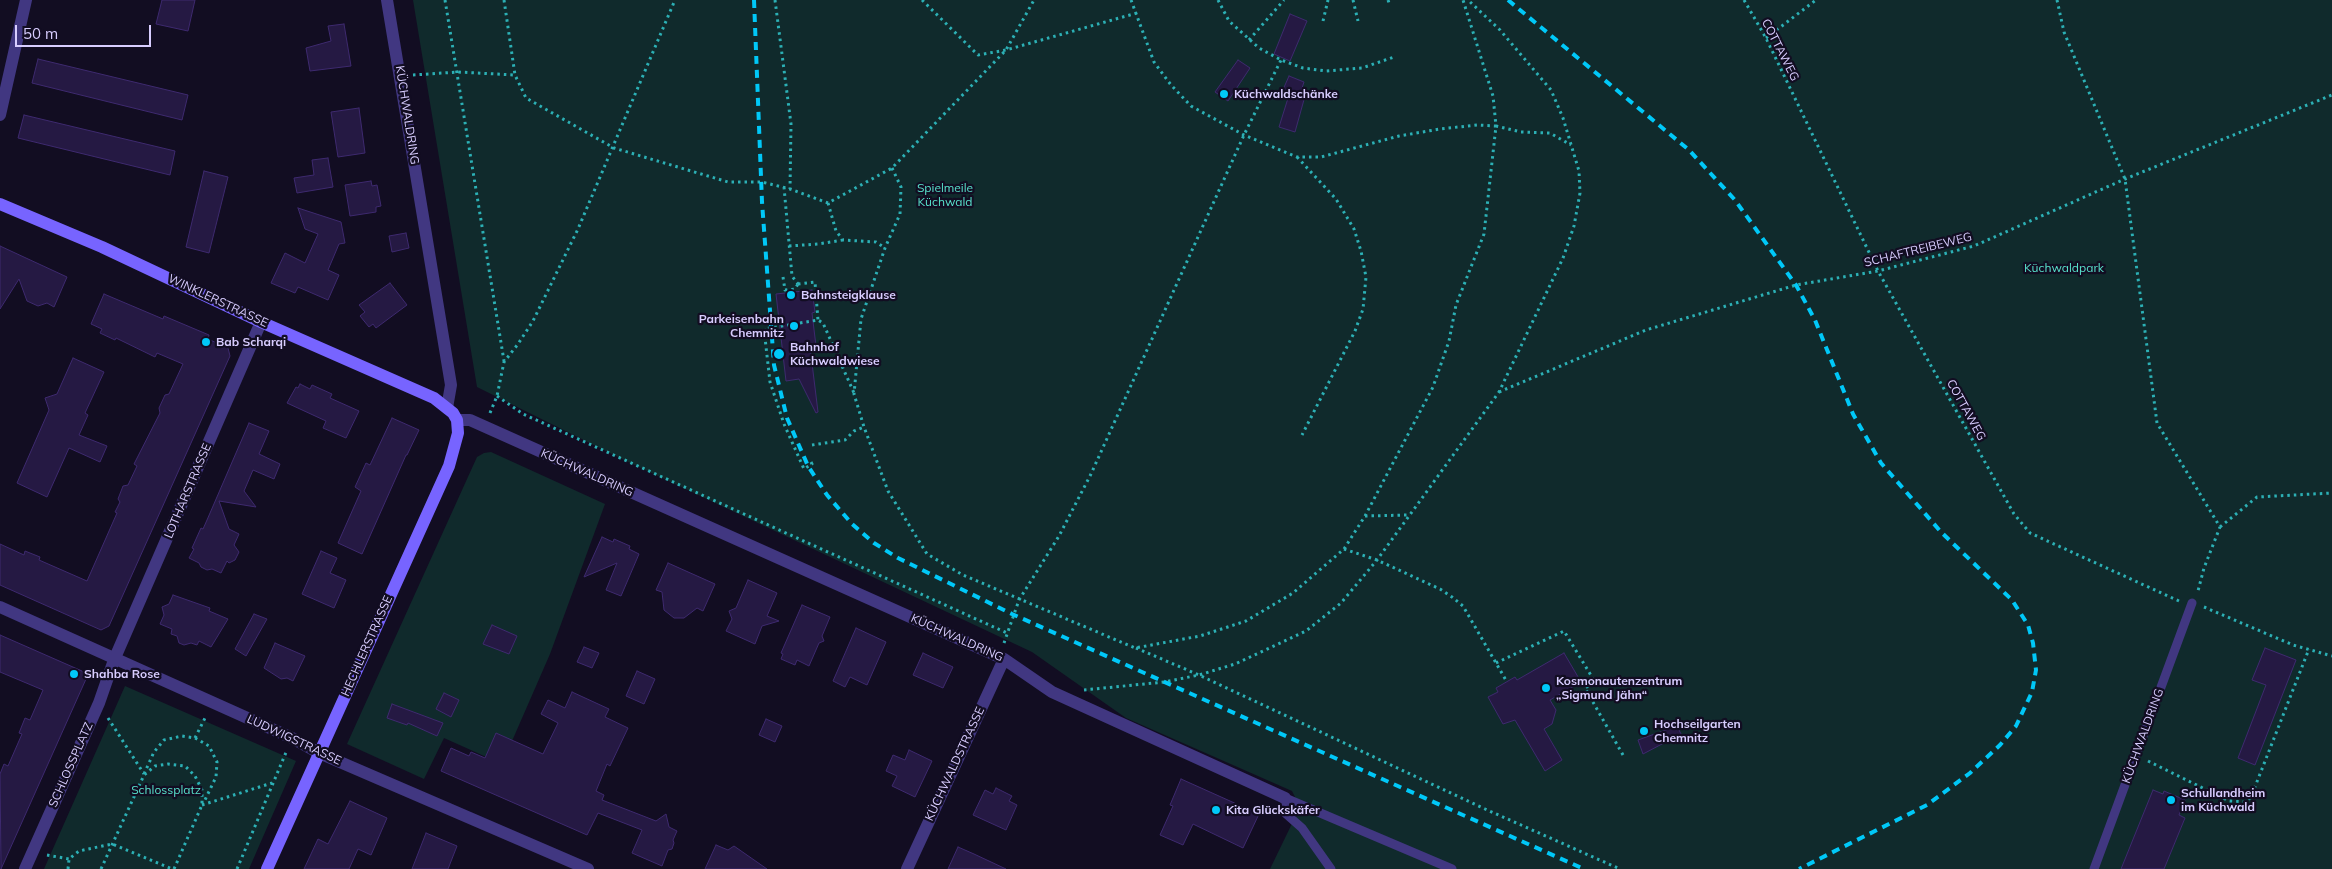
<!DOCTYPE html>
<meta charset="utf-8">
<style>
body{margin:0}
#map{position:relative;width:2332px;height:869px;overflow:hidden;background:#120d22;font-family:Mulish,sans-serif}
canvas{display:block}
.scale{position:absolute;left:15px;top:25px;width:136px;height:22px;box-sizing:border-box;border:2px solid #d8cdff;border-top:0;padding-left:6px;font-size:15px;line-height:18px;white-space:nowrap;color:#d8cdff;-webkit-text-stroke:4px #120d22;paint-order:stroke}
</style>
<div id="map">
<canvas width="2332" height="869"></canvas>
<div class="scale">50 m</div>
</div>
<script>
const ctx = document.querySelector('canvas').getContext('2d');
ctx.lineJoin = 'round';
function paint(path, color) { ctx.fillStyle = color; ctx.fill(path, 'evenodd'); }
const toPath = rows => new Path2D(rows.map(r => 'M' + r).join(''));
function stroke(path, color, width, dash) { ctx.strokeStyle = color; ctx.lineWidth = width; ctx.lineCap = dash ? 'butt' : 'round'; ctx.setLineDash(dash || []); ctx.stroke(path); }
function label(font, color, halo, rows, align = 'center') {
  ctx.font = font + ' Mulish,sans-serif'; ctx.lineWidth = 4.5; ctx.setLineDash([]); ctx.textBaseline = 'middle'; ctx.strokeStyle = halo; ctx.fillStyle = color; for (const [text, x, y, turn = 0] of rows) {
    ctx.save(); ctx.translate(x, y); ctx.rotate((+turn || 0) * Math.PI / 180); ctx.textAlign = isNaN(turn) ? turn : align; if (halo) ctx.strokeText(text, 0, 0); ctx.fillText(text, 0, 0); ctx.restore();
  }
}
paint(toPath([
 [413,0,2332,0,2332,869,1270,869,1300,807,1292,791,1126,718,1032,652,624,460,477,387],
 [491,452,605,504,550,654,502,764,444,738,424,779,347,744,477,457,484,453],
 [125,686,296,761,249,869,44,869]
]), '#102a2c');
const building = toPath([
 [162,0,195,0,188,31,156,24,162,0],
 [1290,14,1307,21,1290,61,1274,54,1290,14],
 [344,24,351,66,310,71,306,48,331,41,328,26,344,24],
 [38,59,188,95,182,120,32,83,38,59],
 [1238,60,1250,68,1228,101,1215,92,1238,60],
 [1289,76,1304,82,1300,94,1305,96,1295,132,1279,127,1289,95,1282,92,1289,76],
 [359,108,365,153,338,157,331,112,359,108],
 [24,115,175,151,170,175,18,138,24,115],
 [328,158,333,187,297,193,294,178,314,175,312,160,328,158],
 [204,171,228,177,209,253,186,247,204,171],
 [371,181,372,186,377,185,381,206,376,207,376,212,350,216,345,185,371,181],
 [298,208,341,222,345,243,339,244,328,270,339,275,328,300,298,287,295,293,271,283,285,253,305,263,318,234,305,229,298,208],
 [406,233,409,248,392,252,389,236,406,233],
 [0,246,67,277,54,307,47,303,38,306,27,301,19,279,0,309,0,246],
 [390,283,407,305,376,328,373,324,369,327,360,316,365,312,359,305,390,283],
 [812,290,815,312,812,313,816,346,810,347,818,412,816,413,799,379,786,381,776,294,812,290],
 [104,294,163,319,164,316,209,335,208,339,228,348,230,356,109,626,101,630,0,585,0,544,24,555,25,551,40,557,39,560,87,581,117,513,115,512,120,502,118,499,123,486,128,485,137,466,134,464,160,413,159,408,165,395,169,394,183,364,157,353,155,357,116,338,115,340,100,333,102,329,91,324,104,294],
 [73,358,104,372,85,413,88,415,79,435,107,446,100,462,69,448,47,497,17,483,49,410,45,398,57,394,73,358],
 [300,384,310,389,312,385,332,394,330,398,359,411,346,438,323,428,326,421,287,403,296,387,298,388,300,384],
 [392,418,419,430,407,455,406,455,362,554,338,543,361,491,355,487,366,463,370,465,392,418],
 [249,423,269,431,259,454,280,464,274,479,253,470,244,491,256,507,219,501,229,529,239,534,234,545,239,552,235,560,229,563,227,561,221,573,212,569,207,570,201,567,199,563,189,558,194,549,192,548,201,528,203,529,207,520,249,423],
 [602,537,613,542,614,539,630,546,629,549,639,554,621,596,606,590,617,563,584,577,602,537],
 [321,551,337,558,330,573,346,580,334,608,302,594,321,551],
 [668,563,715,584,703,611,697,608,684,618,674,618,664,610,662,592,656,590,668,563],
 [748,580,777,593,767,616,779,621,762,626,755,644,726,631,732,619,729,611,736,608,748,580],
 [173,595,210,608,209,611,228,619,211,647,199,641,197,645,191,643,184,645,179,643,177,636,171,634,172,629,160,624,164,615,162,607,169,604,173,595],
 [802,605,830,617,822,636,824,641,819,643,809,666,797,660,795,665,781,659,783,654,781,653,802,605],
 [254,614,267,619,246,656,235,649,254,614],
 [492,625,517,636,509,654,483,644,492,625],
 [856,628,886,642,867,685,850,677,845,687,833,681,856,628],
 [0,635,82,671,86,679,1,869,0,774,4,764,8,766,22,734,19,733,25,718,30,720,43,690,0,672,0,635],
 [275,643,305,656,293,681,287,678,281,679,264,668,275,643],
 [584,647,599,653,592,668,577,662,584,647],
 [2265,648,2296,660,2255,765,2238,758,2266,685,2252,680,2265,648],
 [923,653,953,667,943,688,913,675,923,653],
 [1564,653,1581,682,1550,700,1556,710,1552,724,1544,729,1562,760,1545,771,1515,720,1503,724,1488,697,1498,692,1496,688,1515,677,1517,680,1564,653],
 [637,671,655,679,644,704,626,696,637,671],
 [572,692,609,709,605,717,628,728,610,766,607,764,596,791,604,795,602,800,656,821,666,814,669,827,677,831,673,840,674,843,672,849,668,850,662,866,632,853,642,830,598,813,587,835,441,771,451,748,469,756,471,752,485,758,496,733,543,754,558,723,541,714,548,700,565,708,572,692],
 [444,693,459,700,451,717,436,709,444,693],
 [392,704,443,723,437,736,408,723,407,725,387,718,392,704],
 [766,719,782,726,775,742,759,735,766,719],
 [1677,726,1681,734,1643,754,1638,740,1677,726],
 [909,750,932,761,915,797,892,786,897,776,886,771,893,755,905,760,909,750],
 [1181,779,1259,814,1243,848,1193,824,1183,845,1160,835,1173,806,1170,805,1181,779],
 [996,788,1012,796,1009,801,1017,805,1006,830,973,815,985,790,993,794,996,788],
 [2153,790,2163,794,2164,791,2185,800,2179,815,2185,818,2164,869,2121,869,2153,790],
 [350,801,387,818,371,855,358,849,349,869,304,869,318,839,328,844,350,801],
 [426,833,457,846,448,869,412,869,426,833],
 [716,845,728,850,734,846,767,869,705,869,716,845],
 [958,847,974,854,1006,869,948,869,958,847]
]);
paint(building, '#251943');
stroke(building, '#3e2a6f', 1);
stroke(toPath([
 [445,0,504,361],
 [504,0,515,75,526,98,614,148,728,182,762,182,790,189,828,203,892,168,1006,50,1034,0],
 [775,0,791,124,790,189],
 [922,0,978,55,1006,50,1137,13],
 [1131,0,1154,62,1171,85,1191,106,1244,135,1297,157,1321,157,1399,136,1440,129,1477,125,1496,126,1493,96,1463,0],
 [1218,0,1229,21,1259,48,1281,60,1303,68,1326,71,1362,68,1394,57],
 [1353,0,1358,21],
 [1388,0,1389,3],
 [1744,0,1766,38,1878,271,2014,514,2030,533,2179,601],
 [2057,0,2064,32,2125,179,2157,423,2220,527,2204,568,2198,591],
 [1323,21,1328,0],
 [1766,38,1816,0],
 [1249,40,1284,0],
 [413,75,458,72,515,75],
 [1297,157,1336,199,1354,229,1361,251,1366,277,1363,309,1355,331,1302,435],
 [892,168,901,187,900,214,885,248,861,319,854,394,864,427,888,491,927,554,963,575,1135,648,1200,636,1246,621,1293,593,1344,549,1365,516,1433,387,1449,341,1456,305,1484,234,1496,126,1521,132,1550,133,1571,145],
 [784,187,792,276,798,284],
 [828,203,836,231,843,240,876,242,885,248],
 [789,246,818,244,843,240],
 [783,277,785,290,795,289,798,284],
 [798,284,815,282,818,320],
 [1499,392,1646,330,1796,285,1878,271,1974,246,2125,179,2332,95],
 [497,396,523,414,1007,633],
 [490,413,497,396,504,362,518,344,533,321,578,229,675,0],
 [812,445,845,440,854,431,864,427],
 [811,462,812,464,804,469,784,424,770,382,764,329,818,320,823,323,854,393],
 [1365,516,1409,515],
 [2220,527,2257,497,2332,493],
 [1344,549,1377,560,1440,589,1452,597,1463,606,1507,682],
 [2204,607,2293,645,2332,656],
 [1004,643,1019,600,1059,536,1091,474,1244,135,1281,60],
 [1136,648,1199,675,1485,809,1620,869],
 [1496,663,1564,631,1595,682,1585,688,1623,755],
 [1084,690,1164,682,1199,675,1235,664,1306,631,1341,603,1377,560,1499,392,1563,258,1574,226,1580,193,1579,171,1563,118,1551,90,1500,30,1468,0],
 [108,718,144,774],
 [195,738,206,716],
 [2148,761,2229,801,2245,802,2251,797,2309,649],
 [144,774,154,752,164,740,182,736,195,738,209,746,217,762,216,777,203,804],
 [202,805,272,783],
 [47,855,69,859],
 [68,869,69,859,79,851,112,844,172,869],
 [101,869,144,775,155,766,168,764,185,766,195,776,202,790,202,805,174,869],
 [237,869,287,750]
]), '#2cb0b5', 3, [2.5, 4]);
stroke(toPath([
 [1331,869,1302,828,1285,813,1285,798,1452,869],
 [2094,869,2192,603]
]), '#413781', 9);
stroke(toPath([
 [387,0,451,385,447,408],
 [0,115,26,0],
 [457,420,470,420,1004,659,1052,692,1285,798],
 [0,607,292,738,319,753,588,869],
 [25,869,99,703,114,660,261,322],
 [907,869,1004,659]
]), '#413781', 12);
stroke(toPath([
 [0,204,102,247,261,322,434,398,453,413,457,420,458,433,449,466,267,869]
]), '#7764ff', 12);
stroke(toPath([
 [754,0,762,202,774,365,787,418,808,466,827,495,852,524,874,543,898,558,1012,614,1584,869],
 [1508,0,1689,150,1735,200,1796,285,1815,320,1853,414,1881,463,1941,532,2012,600,2028,625,2033,643,2036,670,2032,692,2016,726,2000,745,1970,773,1927,805,1799,869]
]), '#00c8f8', 4, [8, 6]);
for (const [x, y, r, color] of [
 [1224,94,5,"#00c8f8"],
 [791,295,5,"#00c8f8"],
 [794,326,5,"#00c8f8"],
 [206,342,5,"#00c8f8"],
 [779,354,6,"#00c8f8"],
 [74,674,5,"#00c8f8"],
 [1546,688,5,"#00c8f8"],
 [1644,731,5,"#00c8f8"],
 [2171,800,5,"#00c8f8"],
 [1216,810,5,"#00c8f8"]
]) { const dot = new Path2D(); dot.arc(x, y, r, 0, 2 * Math.PI); ctx.fillStyle = color; ctx.fill(dot); stroke(dot, '#120d22', 2); }
label('12px', '#d8cdff', '#120d22', [
 ["COTTAWEG",1780,50,63],
 ["KÜCHWALDRING",407,115,81],
 ["SCHAFTREIBEWEG",1918,250,-14],
 ["WINKLERSTRASSE",218,301,25],
 ["COTTAWEG",1966,410,61],
 ["KÜCHWALDRING",587,473,24],
 ["LOTHARSTRASSE",188,491,-67],
 ["KÜCHWALDRING",957,638,24],
 ["HECHLERSTRASSE",367,646,-66],
 ["KÜCHWALDRING",2143,736,-70],
 ["LUDWIGSTRASSE",294,740,25],
 ["KÜCHWALDSTRASSE",955,764,-65],
 ["SCHLOSSPLATZ",71,765,-66]
]);
label('bold 12px', '#d8cdff', '#120d22', [
 ["Küchwaldschänke",1234,94],
 ["Bahnsteigklause",801,295],
 ["Parkeisenbahn",784,319,"right"],
 ["Chemnitz",784,333,"right"],
 ["Bab Scharqi",216,342],
 ["Bahnhof",790,347],
 ["Küchwaldwiese",790,361],
 ["Shahba Rose",84,674],
 ["Kosmonautenzentrum",1556,681],
 ["„Sigmund Jähn“",1556,695],
 ["Hochseilgarten",1654,724],
 ["Chemnitz",1654,738],
 ["Schullandheim",2181,793],
 ["im Küchwald",2181,807],
 ["Kita Glückskäfer",1226,810]
], 'left');
label('12px', '#58e1cb', '#120d22', [
 ["Spielmeile",945,188],
 ["Küchwald",945,202],
 ["Küchwaldpark",2064,268],
 ["Schlossplatz",166,790]
]);
</script>
